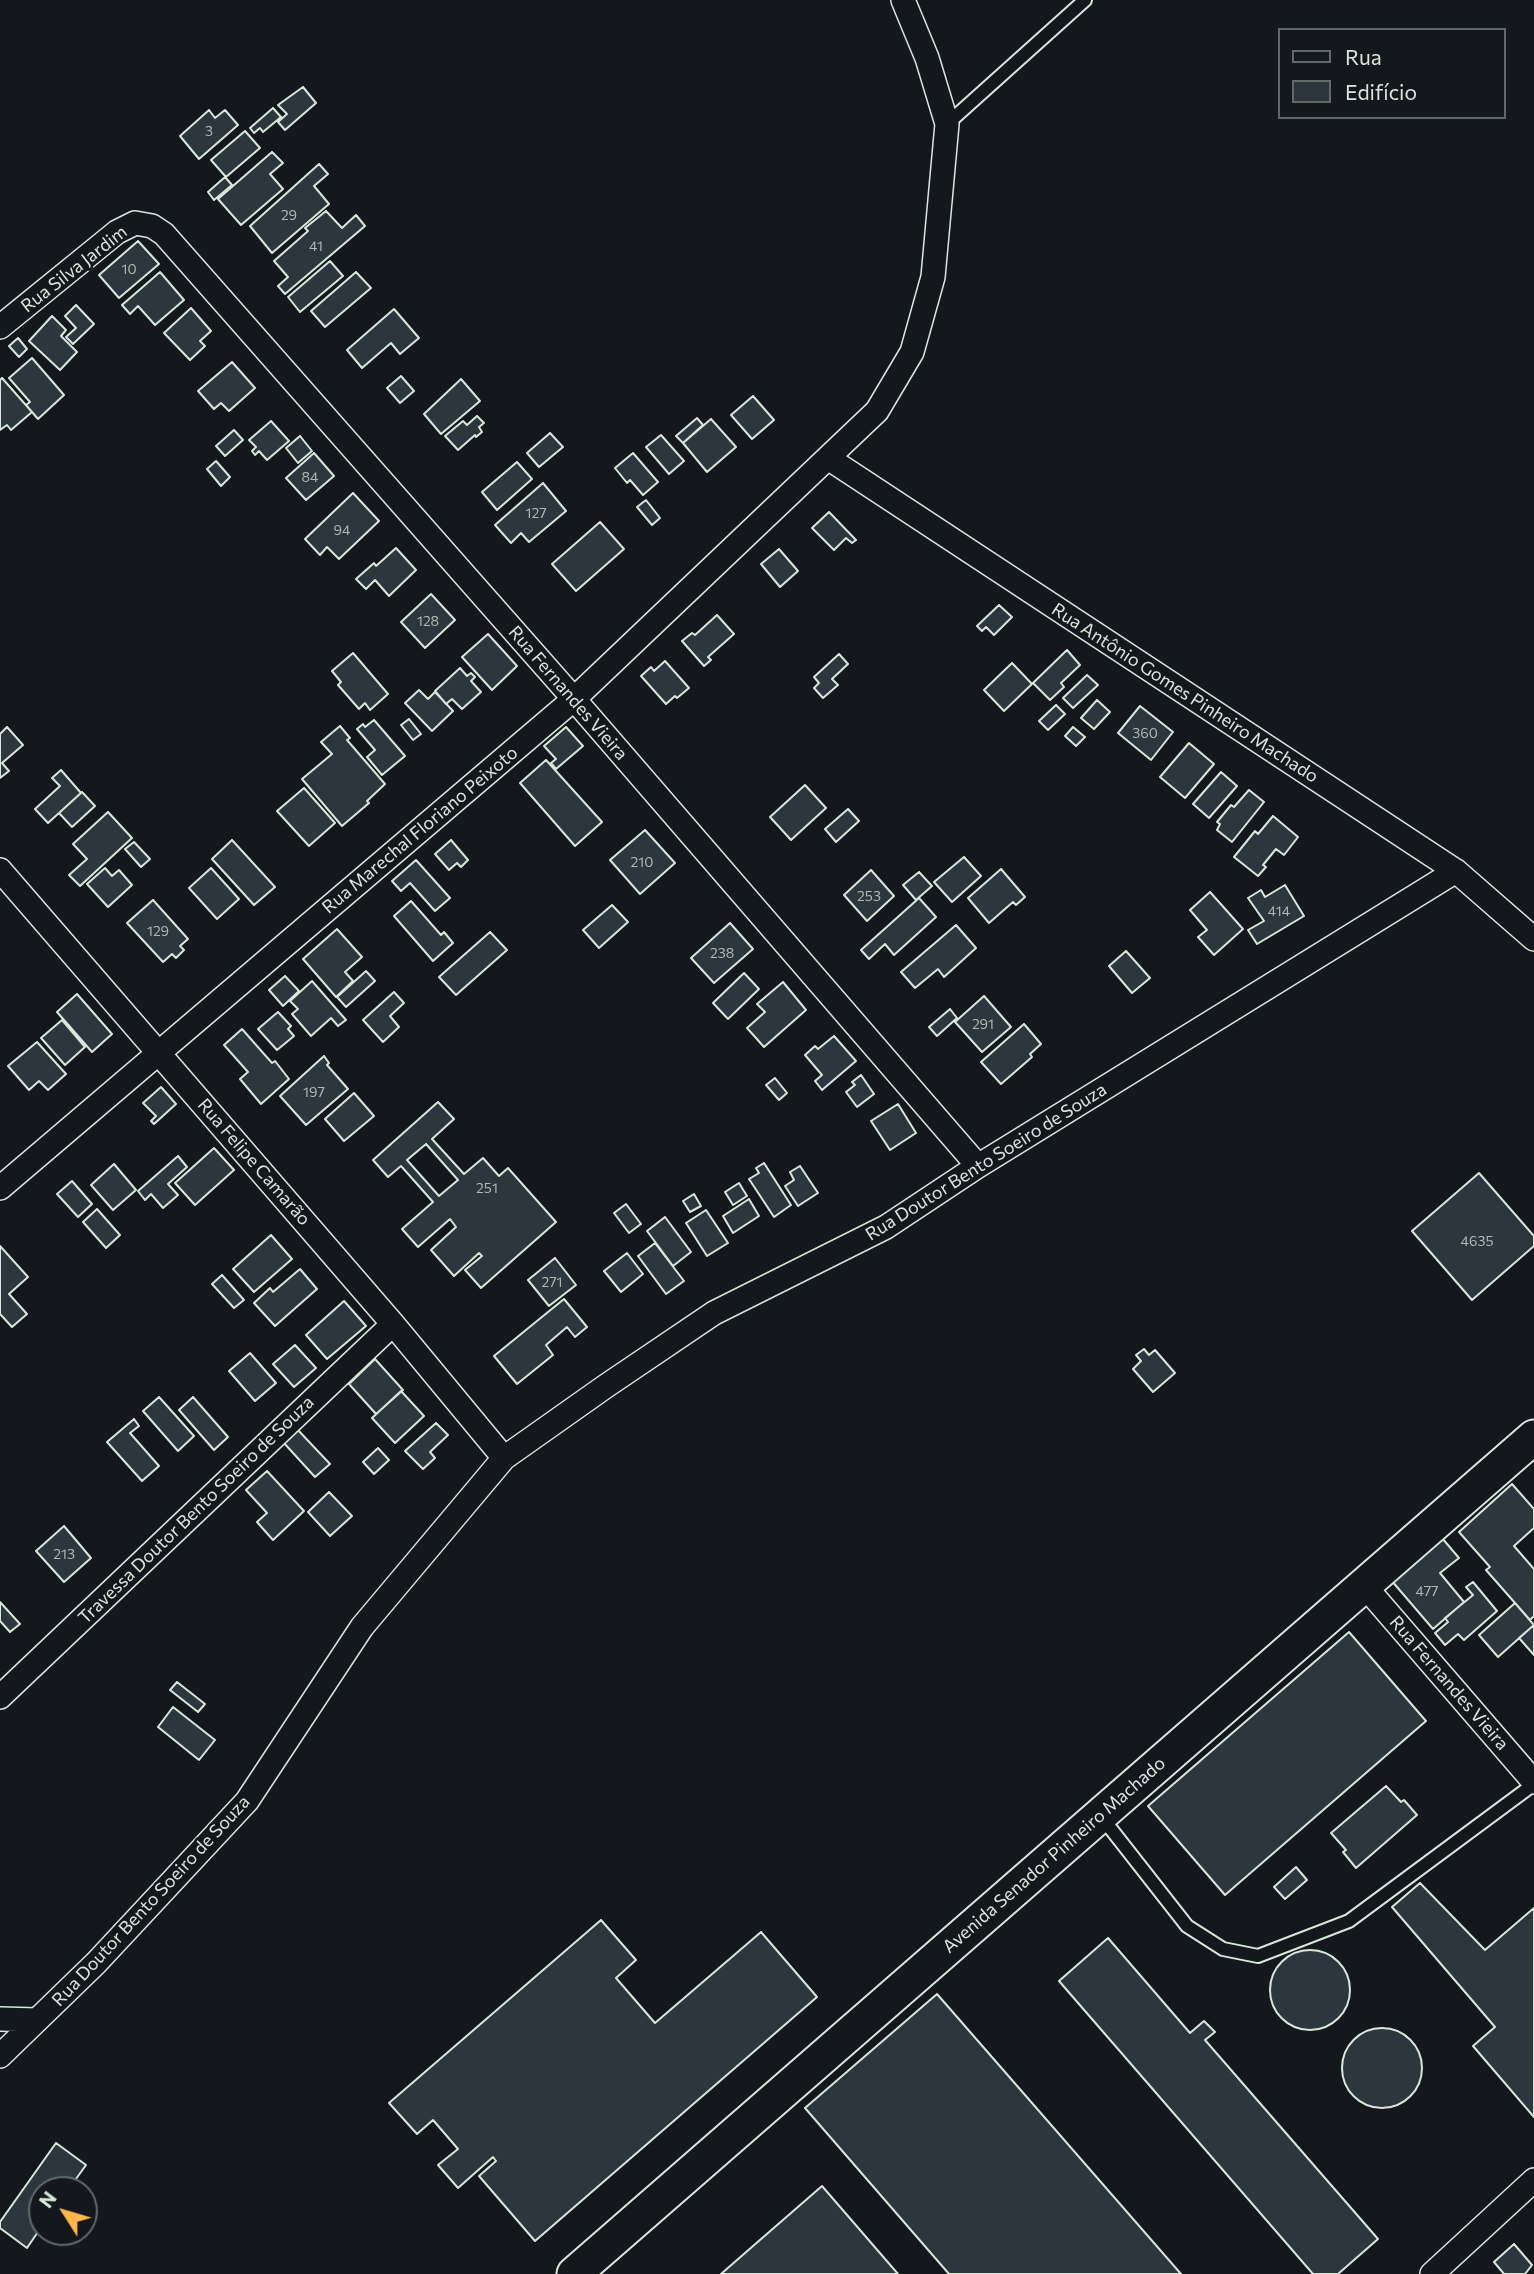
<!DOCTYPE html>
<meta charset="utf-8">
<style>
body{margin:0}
#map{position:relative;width:1534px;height:2274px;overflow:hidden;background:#14181c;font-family:Commissioner,sans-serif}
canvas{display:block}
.legend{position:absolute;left:1278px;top:28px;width:228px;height:91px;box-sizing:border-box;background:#14181c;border:2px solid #626a69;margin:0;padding:9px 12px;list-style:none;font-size:21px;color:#d8e6dc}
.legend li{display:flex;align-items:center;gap:14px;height:35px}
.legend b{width:35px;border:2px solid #626a69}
.north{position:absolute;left:28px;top:2176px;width:70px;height:70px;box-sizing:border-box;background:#14181c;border:2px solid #626a69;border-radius:50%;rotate:307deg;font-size:19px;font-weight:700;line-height:28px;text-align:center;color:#d8e6dc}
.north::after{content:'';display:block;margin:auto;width:24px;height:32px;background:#ffb74d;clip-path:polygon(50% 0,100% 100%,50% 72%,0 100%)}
</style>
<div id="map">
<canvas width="1534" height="2274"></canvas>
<ul class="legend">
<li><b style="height:9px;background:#14181c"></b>Rua</li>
<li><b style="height:19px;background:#2c363c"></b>Edifício</li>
</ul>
<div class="north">N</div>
</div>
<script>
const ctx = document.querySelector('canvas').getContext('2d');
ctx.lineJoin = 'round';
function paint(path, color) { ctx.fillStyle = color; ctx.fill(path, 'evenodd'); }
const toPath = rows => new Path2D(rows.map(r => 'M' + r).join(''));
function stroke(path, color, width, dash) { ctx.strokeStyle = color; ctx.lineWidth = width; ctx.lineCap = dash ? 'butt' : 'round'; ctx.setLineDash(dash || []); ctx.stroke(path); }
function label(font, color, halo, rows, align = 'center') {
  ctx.font = font + ' Commissioner,sans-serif'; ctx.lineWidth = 5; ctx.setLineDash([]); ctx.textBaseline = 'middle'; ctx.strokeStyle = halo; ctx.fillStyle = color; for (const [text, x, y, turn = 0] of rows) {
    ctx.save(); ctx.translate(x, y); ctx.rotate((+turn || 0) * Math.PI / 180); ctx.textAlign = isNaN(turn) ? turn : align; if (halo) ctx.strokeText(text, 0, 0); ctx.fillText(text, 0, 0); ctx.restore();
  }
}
const building = toPath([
 [303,87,316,103,285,130,278,122,287,114,278,105,303,87],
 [273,108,281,117,263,132,260,128,254,133,250,128,273,108],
 [209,110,215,118,225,110,238,125,199,159,180,136,209,110],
 [245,131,260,148,226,177,211,160,245,131],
 [272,152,283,163,270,174,283,189,241,225,218,199,272,152],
 [319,164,328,174,314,186,329,204,272,253,250,226,319,164],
 [225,177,232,185,214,200,208,192,225,177],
 [326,211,342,228,356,215,365,226,285,294,278,286,288,277,274,261,308,231,305,228,326,211],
 [138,241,159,264,119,298,99,275,138,241],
 [330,261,343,276,300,312,288,297,330,261],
 [160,272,184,300,155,325,138,306,130,314,122,305,160,272],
 [356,272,371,288,325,327,311,311,356,272],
 [76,305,94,324,73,344,66,337,76,328,65,316,76,305],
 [191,308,211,331,200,341,205,346,190,360,164,333,191,308],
 [394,309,419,338,400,354,391,343,362,368,347,350,394,309],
 [52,316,66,330,61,336,77,352,60,370,29,341,52,316],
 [18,338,27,349,19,357,9,346,18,338],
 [32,358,64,395,38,419,26,405,30,402,9,378,32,358],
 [232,362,255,388,229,411,221,403,214,409,198,391,232,362],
 [401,376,414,391,400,403,387,388,401,376],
 [2,378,32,412,11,430,7,425,0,430,0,380,2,378],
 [461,379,480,401,441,434,424,414,461,379],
 [753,396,774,420,752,439,731,415,753,396],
 [477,416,484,423,479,427,482,432,476,437,475,435,458,450,445,436,463,421,467,425,477,416],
 [697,418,703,425,683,443,676,436,697,418],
 [711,419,736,447,707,472,683,443,711,419],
 [271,421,289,441,267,460,259,451,255,455,252,451,256,447,249,440,271,421],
 [234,430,243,440,225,456,216,446,234,430],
 [550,433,563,447,539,467,527,453,550,433],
 [661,435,684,461,669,474,646,447,661,435],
 [300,436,312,451,298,463,286,448,300,436],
 [314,453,334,476,306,500,286,478,314,453],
 [633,453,658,482,643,495,630,480,627,483,615,468,633,453],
 [216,461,230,477,221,486,207,469,216,461],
 [517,462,532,479,497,510,482,492,517,462],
 [543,483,566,511,529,542,521,533,511,543,495,525,543,483],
 [353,493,379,521,339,559,327,547,320,555,305,539,353,493],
 [646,500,660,518,652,525,637,507,646,500],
 [829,512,856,540,852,543,846,538,834,550,812,528,829,512],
 [600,522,624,549,576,591,552,564,600,522],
 [396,548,416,570,389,596,375,580,366,589,356,579,374,563,376,566,396,548],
 [779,549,798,571,780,587,761,564,779,549],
 [431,594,455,620,425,648,401,622,431,594],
 [999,605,1012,617,994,635,986,627,982,631,977,626,999,605],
 [717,615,734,634,708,657,711,660,704,666,682,641,692,633,695,635,717,615],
 [488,634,517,666,492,690,462,657,488,634],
 [1067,650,1080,665,1061,683,1064,687,1050,700,1033,683,1067,650],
 [353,653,388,694,370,710,365,703,359,709,338,685,341,682,332,671,353,653],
 [839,654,848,664,832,679,838,685,823,698,814,688,819,683,814,677,839,654],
 [665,661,689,688,677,698,675,696,666,704,641,676,651,667,654,671,665,661],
 [1012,663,1032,684,1004,711,984,690,1012,663],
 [460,668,467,676,471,673,475,677,471,681,481,692,462,709,452,699,446,704,435,691,460,668],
 [1087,675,1098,685,1073,708,1063,698,1087,675],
 [419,690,428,699,435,692,453,711,432,731,405,703,419,690],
 [1097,700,1110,712,1094,729,1081,718,1097,700],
 [1056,705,1065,714,1048,730,1039,721,1056,705],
 [1140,706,1173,732,1151,760,1118,733,1140,706],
 [409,719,421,734,413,740,401,725,409,719],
 [374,720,405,756,382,775,367,757,375,750,357,729,363,724,365,727,374,720],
 [340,726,350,738,347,740,385,784,367,801,369,803,342,826,302,779,332,754,321,742,340,726],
 [7,727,23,745,2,763,9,771,0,778,0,734,7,727],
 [566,727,583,746,556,769,551,763,556,759,544,746,566,727],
 [1073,727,1085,737,1076,746,1065,736,1073,727],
 [1189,743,1214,764,1185,798,1160,777,1189,743],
 [546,760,602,822,575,846,520,783,546,760],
 [61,770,81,793,48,823,35,809,60,786,52,778,61,770],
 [1221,772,1237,786,1209,818,1193,804,1221,772],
 [805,785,826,808,791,840,770,817,805,785],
 [304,788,335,823,309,846,277,811,304,788],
 [1249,790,1264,802,1232,842,1217,830,1220,824,1217,822,1231,805,1234,807,1249,790],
 [82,792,95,806,72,827,59,813,82,792],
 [848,809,859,821,836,842,825,829,848,809],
 [108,812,132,838,80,886,69,875,87,859,73,844,108,812],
 [1273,816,1298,837,1284,855,1276,849,1263,865,1266,867,1258,876,1234,857,1255,831,1258,834,1273,816],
 [645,830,675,863,640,894,610,860,645,830],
 [232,840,275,887,254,905,212,859,232,840],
 [451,840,468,860,461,867,457,863,449,870,435,854,451,840],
 [134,842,150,859,141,867,125,849,134,842],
 [964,857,981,876,952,902,934,882,964,857],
 [416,860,450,898,435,911,410,883,401,891,392,881,416,860],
 [105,868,112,876,119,870,132,885,108,907,87,884,105,868],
 [211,868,239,899,217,919,189,888,211,868],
 [1001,869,1025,897,1016,905,1013,902,989,923,968,898,1001,869],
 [871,870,894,896,867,921,844,895,871,870],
 [919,872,932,886,916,900,903,885,919,872],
 [1285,885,1304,916,1257,944,1248,930,1264,921,1248,898,1261,890,1265,897,1285,885],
 [1210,892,1243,929,1214,955,1198,937,1207,930,1190,910,1210,892],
 [919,898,936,917,894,955,885,944,869,959,861,950,919,898],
 [153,900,188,939,180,946,184,950,176,958,172,954,163,962,127,923,153,900],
 [411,901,441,935,444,932,453,943,433,961,394,916,411,901],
 [612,905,628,922,599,948,583,930,612,905],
 [730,923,753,949,714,983,691,958,730,923],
 [956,925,976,948,944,977,938,969,915,988,901,972,956,925],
 [337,929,362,957,345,972,353,981,336,997,303,959,337,929],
 [490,932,507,950,456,995,439,977,490,932],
 [1126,951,1150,978,1132,993,1109,966,1126,951],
 [366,971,375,981,346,1007,337,997,366,971],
 [744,973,759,989,728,1019,713,1003,744,973],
 [285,976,299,991,283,1006,269,990,285,976],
 [312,981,346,1020,338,1026,331,1018,311,1036,292,1014,298,1009,290,1001,312,981],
 [783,982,806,1010,764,1047,747,1028,765,1012,757,1004,783,982],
 [394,992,404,1003,390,1016,399,1027,383,1042,363,1020,394,992],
 [77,994,112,1034,92,1052,57,1012,77,994],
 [984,996,1011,1027,982,1052,955,1022,984,996],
 [950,1009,957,1018,937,1036,929,1027,950,1009],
 [278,1012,291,1026,288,1029,294,1036,277,1050,258,1029,278,1012],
 [62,1020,85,1047,65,1065,41,1038,62,1020],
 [1024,1024,1041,1044,1030,1054,1032,1057,1001,1084,981,1062,1024,1024],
 [242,1029,272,1063,275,1061,289,1079,261,1104,240,1079,248,1072,224,1045,242,1029],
 [834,1036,856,1061,822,1090,815,1081,822,1075,805,1055,815,1046,818,1049,834,1036],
 [37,1042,66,1074,48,1090,39,1081,29,1090,8,1066,37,1042],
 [324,1056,329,1063,327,1065,348,1089,306,1125,280,1096,324,1056],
 [861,1075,874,1094,857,1107,846,1092,855,1085,852,1082,861,1075],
 [775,1078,787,1093,779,1100,766,1085,775,1078],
 [161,1087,176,1104,154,1124,151,1121,156,1116,143,1103,161,1087],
 [354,1093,374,1116,344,1141,325,1119,354,1093],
 [438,1102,454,1119,432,1139,464,1174,483,1158,499,1176,508,1168,556,1222,481,1288,465,1270,482,1256,479,1253,454,1276,431,1250,456,1227,450,1219,418,1247,402,1229,433,1202,401,1166,388,1177,373,1160,438,1102],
 [426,1144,458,1180,439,1196,407,1160,426,1144],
 [898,1104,916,1133,890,1150,871,1121,898,1104],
 [214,1148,234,1170,195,1205,175,1183,214,1148],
 [178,1156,187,1167,168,1184,178,1195,163,1208,151,1194,145,1200,138,1191,178,1156],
 [764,1163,791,1205,774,1217,749,1179,759,1173,756,1168,764,1163],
 [114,1164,136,1190,113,1210,91,1185,114,1164],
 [800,1166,818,1193,798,1206,785,1186,794,1180,790,1172,800,1166],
 [1479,1173,1534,1236,1534,1246,1472,1300,1412,1231,1479,1173],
 [72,1181,92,1204,78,1217,57,1194,72,1181],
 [739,1183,747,1196,733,1205,725,1192,739,1183],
 [694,1194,701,1206,690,1212,683,1201,694,1194],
 [749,1199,759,1216,733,1233,723,1216,749,1199],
 [626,1204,641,1224,629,1233,614,1213,626,1204],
 [97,1209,120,1235,106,1248,83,1222,97,1209],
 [706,1210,728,1243,707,1256,686,1223,706,1210],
 [665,1217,691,1252,673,1266,647,1231,665,1217],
 [271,1235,292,1259,254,1292,233,1269,271,1235],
 [655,1243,684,1281,666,1294,638,1256,655,1243],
 [0,1246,28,1277,9,1294,27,1314,12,1327,0,1314,0,1246],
 [627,1253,643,1274,621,1292,604,1271,627,1253],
 [555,1258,576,1285,549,1306,528,1280,555,1258],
 [300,1269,317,1289,275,1326,254,1303,270,1288,273,1292,300,1269],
 [222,1275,244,1300,234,1308,212,1284,222,1275],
 [564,1299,587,1327,575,1337,567,1327,546,1345,553,1355,517,1384,494,1356,564,1299],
 [344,1301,366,1326,327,1359,306,1335,344,1301],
 [295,1345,316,1368,294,1387,273,1364,295,1345],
 [1144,1349,1149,1355,1155,1350,1175,1373,1153,1392,1133,1369,1141,1361,1136,1355,1144,1349],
 [250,1353,276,1383,255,1401,229,1371,250,1353],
 [375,1359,403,1390,376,1414,349,1384,375,1359],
 [401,1391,424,1416,395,1443,372,1418,401,1391],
 [159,1397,194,1436,178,1451,143,1411,159,1397],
 [193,1397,228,1437,214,1450,179,1410,193,1397],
 [134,1419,139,1426,130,1433,159,1466,142,1481,107,1442,134,1419],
 [436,1423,448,1435,430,1452,435,1458,423,1469,405,1451,436,1423],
 [297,1429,330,1464,315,1477,283,1442,297,1429],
 [378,1448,389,1460,374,1474,363,1462,378,1448],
 [267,1471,304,1511,273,1540,257,1522,267,1513,246,1490,267,1471],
 [1512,1484,1534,1509,1534,1528,1514,1546,1534,1569,1534,1616,1530,1620,1486,1570,1490,1567,1459,1532,1512,1484],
 [329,1492,352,1516,330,1536,308,1512,329,1492],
 [64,1526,91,1558,64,1582,36,1551,64,1526],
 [1442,1538,1459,1558,1440,1573,1464,1602,1433,1629,1391,1580,1442,1538],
 [1473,1582,1497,1611,1464,1640,1458,1634,1445,1645,1435,1633,1448,1622,1445,1618,1473,1595,1466,1587,1473,1582],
 [0,1602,20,1624,10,1632,0,1621,0,1602],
 [1515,1603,1534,1625,1498,1657,1479,1635,1515,1603],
 [1534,1625,1534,1655,1519,1638,1534,1625],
 [1349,1632,1426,1721,1225,1895,1148,1806,1349,1632],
 [177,1682,205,1704,198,1712,170,1690,177,1682],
 [173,1707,215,1740,199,1760,158,1727,173,1707],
 [1386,1786,1401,1802,1404,1800,1417,1815,1356,1868,1343,1852,1346,1850,1331,1833,1386,1786],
 [1296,1867,1307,1880,1285,1899,1274,1887,1296,1867],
 [1420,1883,1485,1950,1534,1908,1534,2117,1473,2046,1495,2027,1392,1907,1420,1883],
 [601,1920,636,1960,616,1978,655,2023,761,1932,817,1997,535,2241,479,2176,496,2161,493,2157,458,2188,438,2165,458,2149,433,2120,417,2134,389,2103,601,1920],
 [1108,1938,1190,2033,1204,2021,1215,2032,1205,2040,1378,2239,1338,2274,1313,2274,1059,1981,1108,1938],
 '1270 1990a40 40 0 1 1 80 0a40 40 0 1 1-80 0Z',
 [937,1994,1181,2274,949,2274,805,2108,937,1994],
 '1342 2068a40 40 0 1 1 80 0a40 40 0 1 1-80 0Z',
 [56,2143,86,2165,68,2190,42,2190,42,2226,27,2248,0,2228,0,2222,56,2143],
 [822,2186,898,2274,721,2274,745,2253,822,2186],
 [1514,2244,1532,2265,1525,2274,1504,2274,1494,2262,1514,2244]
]);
paint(building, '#2c363c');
stroke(building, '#d8e6dc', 2);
const lane = toPath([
 [947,124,1085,0],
 [1100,1815,1187,1926,1223,1949,1258,1956,1349,1921,1534,1784]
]);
const street = toPath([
 [0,327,117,232,135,223,152,226,164,234,574,699,978,1166],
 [828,458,1456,871,1534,939],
 [0,870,393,1324,504,1458],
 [0,1188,574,699,877,411,912,352,933,277,947,124,927,58,903,0],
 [1363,1584,1534,1782],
 [0,1697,393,1324],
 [0,2019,37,2020],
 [0,2056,96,1963,247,1801,362,1627,504,1458,606,1386,714,1313,886,1227,978,1166,1456,871],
 [1432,2274,1534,2180]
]);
const secondary = toPath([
 [574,2274,1534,1437]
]);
stroke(lane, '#d8e6dc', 16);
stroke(street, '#d8e6dc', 26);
stroke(secondary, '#d8e6dc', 37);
stroke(lane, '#14181c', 12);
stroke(street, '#14181c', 23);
stroke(secondary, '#14181c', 33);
label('14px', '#adbab4', null, [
 ["3",209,131],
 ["29",289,215],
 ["41",316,246],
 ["10",129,269],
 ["84",310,477],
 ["127",536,513],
 ["94",342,530],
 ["128",428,621],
 ["360",1145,733],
 ["210",642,862],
 ["253",869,896],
 ["414",1279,911],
 ["129",158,931],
 ["238",722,953],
 ["291",983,1024],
 ["197",314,1092],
 ["251",487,1188],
 ["4635",1477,1241],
 ["271",552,1282],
 ["213",64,1554],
 ["477",1427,1591]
]);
label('18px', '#d8e6dc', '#14181c', [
 ["Rua Silva Jardim",74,269,-38],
 ["Rua Fernandes Vieira",568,693,49],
 ["Rua Antônio Gomes Pinheiro Machado",1185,693,33],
 ["Rua Marechal Floriano Peixoto",420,830,-40],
 ["Rua Felipe Camarão",254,1162,49],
 ["Rua Doutor Bento Soeiro de Souza",986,1162,-32],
 ["Travessa Doutor Bento Soeiro de Souza",196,1510,-44],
 ["Rua Fernandes Vieira",1449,1683,49],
 ["Avenida Senador Pinheiro Machado",1054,1855,-41],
 ["Rua Doutor Bento Soeiro de Souza",151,1901,-47]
]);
</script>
